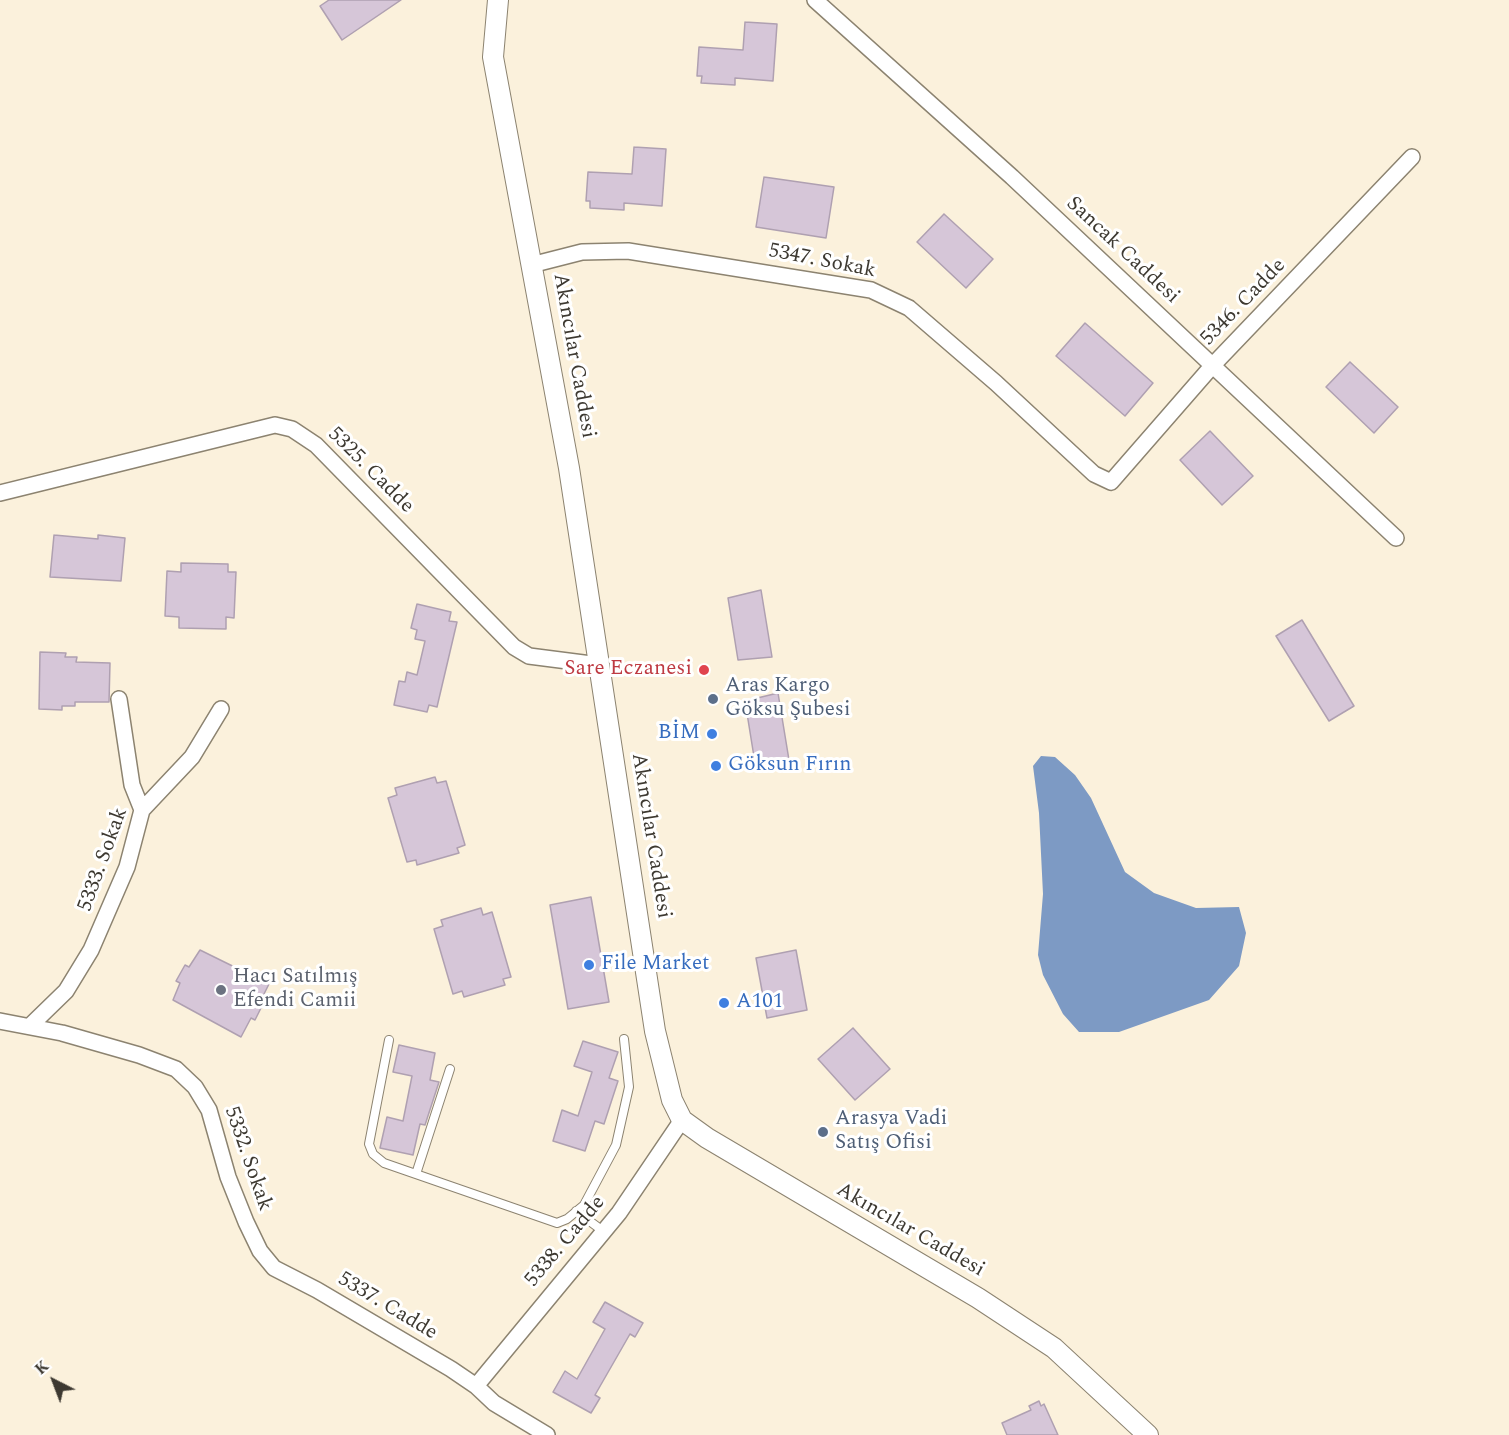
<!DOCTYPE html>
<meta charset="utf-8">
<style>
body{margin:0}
#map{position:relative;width:1509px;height:1435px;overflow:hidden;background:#fbf1dc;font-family:Spectral,serif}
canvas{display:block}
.north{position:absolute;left:24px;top:1351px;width:60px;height:60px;-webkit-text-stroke:4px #fff;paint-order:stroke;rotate:318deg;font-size:16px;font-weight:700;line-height:24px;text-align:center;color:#3d3931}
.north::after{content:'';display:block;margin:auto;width:21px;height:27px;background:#3d3931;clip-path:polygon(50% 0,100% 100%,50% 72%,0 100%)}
</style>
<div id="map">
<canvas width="1509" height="1435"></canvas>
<div class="north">K</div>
</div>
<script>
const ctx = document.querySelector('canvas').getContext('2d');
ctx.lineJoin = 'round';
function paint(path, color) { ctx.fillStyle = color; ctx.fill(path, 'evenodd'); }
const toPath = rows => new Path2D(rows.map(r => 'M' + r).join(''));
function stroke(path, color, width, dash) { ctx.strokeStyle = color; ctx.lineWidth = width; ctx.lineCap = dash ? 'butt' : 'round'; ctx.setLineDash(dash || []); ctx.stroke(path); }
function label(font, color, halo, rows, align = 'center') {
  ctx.font = font + ' Spectral,serif'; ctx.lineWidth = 6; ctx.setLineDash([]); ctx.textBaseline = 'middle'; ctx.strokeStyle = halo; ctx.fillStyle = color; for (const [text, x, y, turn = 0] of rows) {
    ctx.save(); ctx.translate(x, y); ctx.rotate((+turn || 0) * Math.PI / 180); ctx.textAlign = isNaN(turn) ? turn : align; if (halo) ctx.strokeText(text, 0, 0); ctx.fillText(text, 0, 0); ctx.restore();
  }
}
paint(toPath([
 [1041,756,1055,757,1075,775,1091,798,1125,872,1154,893,1196,908,1239,907,1246,933,1239,966,1209,1000,1119,1032,1079,1032,1063,1014,1043,975,1038,955,1043,894,1039,813,1033,766]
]), '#7d9ac4');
const building = toPath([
 [329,0,401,0,342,40,320,6,329,0],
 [745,22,777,24,773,81,735,78,735,85,701,83,702,76,697,76,699,47,743,50,745,22],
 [634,147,666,149,662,206,624,203,624,210,590,208,590,201,586,201,588,172,632,174,634,147],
 [764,177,834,187,826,238,756,227,764,177],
 [944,214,993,259,966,288,917,242,944,214],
 [1085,323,1153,383,1125,416,1056,356,1085,323],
 [1350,362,1398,407,1374,433,1326,387,1350,362],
 [1210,431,1253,476,1222,505,1180,460,1210,431],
 [54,535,98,539,98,535,125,538,121,581,50,577,54,535],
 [181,563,228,564,228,572,236,572,234,618,226,617,226,629,179,628,179,617,165,616,167,571,181,572,181,563],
 [761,590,772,657,738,660,728,598,761,590],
 [417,604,451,612,449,621,457,622,437,707,429,705,427,712,394,705,399,681,405,682,407,672,417,675,425,641,415,639,417,630,411,628,417,604],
 [1302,620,1354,706,1329,721,1276,636,1302,620],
 [40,652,66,653,65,657,77,657,76,662,110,663,109,702,75,702,75,706,62,706,62,710,39,709,40,652],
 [778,693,789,760,755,763,745,701,778,693],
 [435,777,437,783,446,781,465,845,457,848,459,853,417,865,416,860,407,862,388,798,397,795,395,788,435,777],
 [591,897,609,1002,568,1009,550,905,591,897],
 [481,908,483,915,492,912,511,977,503,979,505,985,464,997,462,991,453,994,434,929,443,926,441,920,481,908],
 [200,950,269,984,258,1006,261,1008,255,1020,251,1018,241,1037,173,1000,180,983,176,981,185,965,189,967,200,950],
 [796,950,807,1010,767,1018,756,958,796,950],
 [853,1028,890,1069,855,1100,818,1059,853,1028],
 [583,1041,618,1052,609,1078,618,1081,604,1124,595,1121,585,1151,553,1141,562,1110,578,1116,592,1072,574,1066,583,1041],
 [399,1045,435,1053,430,1080,439,1082,425,1125,420,1124,413,1155,380,1148,387,1117,403,1121,412,1076,393,1072,399,1045],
 [605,1302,643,1323,635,1337,630,1334,595,1395,600,1398,591,1413,553,1392,565,1371,577,1379,605,1329,593,1322,605,1302],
 [1039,1401,1041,1406,1044,1404,1058,1435,1007,1435,1002,1423,1031,1410,1029,1406,1039,1401]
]);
paint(building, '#d6c6d8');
stroke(building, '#afa0b1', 1.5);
const service = toPath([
 [389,1040,369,1144,373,1154,384,1163,557,1223,567,1219,584,1205,616,1145,629,1087,624,1039],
 [416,1174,450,1069],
 [576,1211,603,1231]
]);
const minor = toPath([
 [815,0,1012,177,1396,538],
 [531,265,582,252,628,251,871,290,909,308,996,383,1094,474,1111,482,1213,365,1412,157],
 [0,493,275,425,292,429,316,445,514,647,529,656,599,665],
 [119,699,132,785,142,810],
 [0,1021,62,1033,139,1055,176,1069,195,1087,209,1110,228,1177,246,1222,260,1251,274,1268,317,1290,451,1369,476,1386,494,1403,547,1435],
 [30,1026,66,991,91,950,127,867,142,810,192,757,221,709],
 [476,1386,619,1213,682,1120]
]);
const tertiary = toPath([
 [498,0,493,57,569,468,655,1031,672,1100,682,1120,707,1138,978,1298,1054,1348,1148,1435]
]);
stroke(service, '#8c8370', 10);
stroke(minor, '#8c8370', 18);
stroke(tertiary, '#8c8370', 22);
stroke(service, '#fff', 8);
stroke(minor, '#fff', 15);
stroke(tertiary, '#fff', 20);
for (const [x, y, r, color] of [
 [704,670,6,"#e0444e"],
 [713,699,6,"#5c6f8a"],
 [712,734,6,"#3f7fe0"],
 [716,766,6,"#3f7fe0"],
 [589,965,6,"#3f7fe0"],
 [221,990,6,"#6b7280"],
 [724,1003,6,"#3f7fe0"],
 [823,1132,6,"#5c6f8a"]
]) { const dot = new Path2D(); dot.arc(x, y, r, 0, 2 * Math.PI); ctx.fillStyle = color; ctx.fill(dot); stroke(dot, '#fff', 2); }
label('21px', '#3d3931', '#fff', [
 ["Sancak Caddesi",1122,251,43],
 ["5347. Sokak",822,262,11],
 ["5346. Cadde",1244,303,-46],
 ["Akıncılar Caddesi",573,356,80],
 ["5325. Cadde",370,471,45],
 ["Akıncılar Caddesi",650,836,81],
 ["5333. Sokak",104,860,-70],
 ["5332. Sokak",247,1159,71],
 ["Akıncılar Caddesi",910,1231,30],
 ["5338. Cadde",566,1242,-50],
 ["5337. Cadde",387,1307,31]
]);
label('21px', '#be3a42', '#fff', [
 ["Sare Eczanesi",692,670]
], 'right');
label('21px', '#4e5e75', '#fff', [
 ["Aras Kargo",725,687],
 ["Göksu Şubesi",725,711],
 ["Arasya Vadi",835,1120],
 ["Satış Ofisi",835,1144]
], 'left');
label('21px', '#366cbe', '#fff', [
 ["BİM",700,734,"right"],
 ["Göksun Fırın",728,766],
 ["File Market",601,965],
 ["A101",736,1003]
], 'left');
label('21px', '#5b616d', '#fff', [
 ["Hacı Satılmış",233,978],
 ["Efendi Camii",233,1002]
], 'left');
</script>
